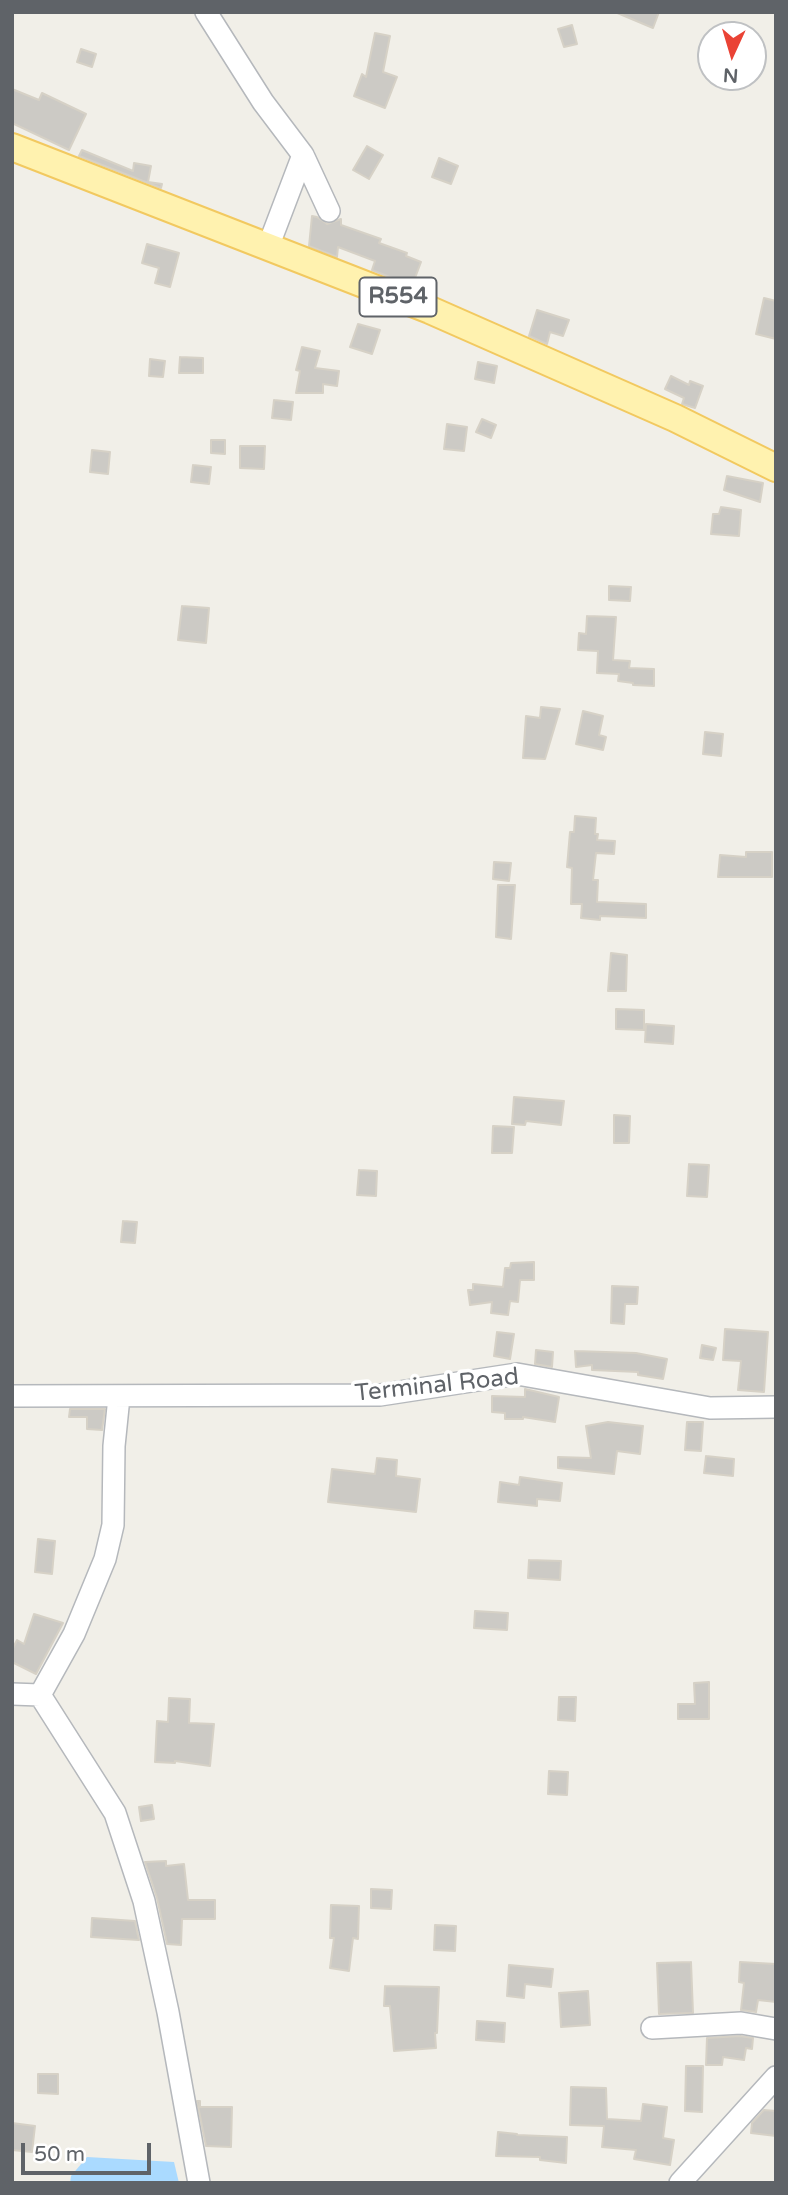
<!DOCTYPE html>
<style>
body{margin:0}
#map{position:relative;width:788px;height:2195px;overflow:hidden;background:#f1efe8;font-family:"Varela Round",sans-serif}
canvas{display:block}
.frame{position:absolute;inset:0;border:14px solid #5f6368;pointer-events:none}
.north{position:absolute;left:697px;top:21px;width:70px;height:70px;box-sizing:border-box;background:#fff;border:2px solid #bfc1c3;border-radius:50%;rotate:184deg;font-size:19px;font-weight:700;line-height:28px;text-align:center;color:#5f6368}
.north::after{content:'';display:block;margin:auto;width:24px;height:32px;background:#ea4335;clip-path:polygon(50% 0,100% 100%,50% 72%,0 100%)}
.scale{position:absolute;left:21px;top:2143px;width:130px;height:32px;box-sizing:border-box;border:4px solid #5f6368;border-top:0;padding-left:9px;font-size:21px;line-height:24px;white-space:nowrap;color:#5f6368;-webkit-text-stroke:5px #fff;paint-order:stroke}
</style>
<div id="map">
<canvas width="788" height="2195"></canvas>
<div class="frame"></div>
<div class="north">N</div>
<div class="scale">50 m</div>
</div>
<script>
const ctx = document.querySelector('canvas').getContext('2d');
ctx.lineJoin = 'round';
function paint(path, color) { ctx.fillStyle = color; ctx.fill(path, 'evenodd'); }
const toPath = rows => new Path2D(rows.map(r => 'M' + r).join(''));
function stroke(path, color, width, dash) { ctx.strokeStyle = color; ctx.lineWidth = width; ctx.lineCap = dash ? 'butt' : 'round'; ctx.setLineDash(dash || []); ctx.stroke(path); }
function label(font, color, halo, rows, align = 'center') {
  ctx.font = font + ' "Varela Round",sans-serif'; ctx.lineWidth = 7; ctx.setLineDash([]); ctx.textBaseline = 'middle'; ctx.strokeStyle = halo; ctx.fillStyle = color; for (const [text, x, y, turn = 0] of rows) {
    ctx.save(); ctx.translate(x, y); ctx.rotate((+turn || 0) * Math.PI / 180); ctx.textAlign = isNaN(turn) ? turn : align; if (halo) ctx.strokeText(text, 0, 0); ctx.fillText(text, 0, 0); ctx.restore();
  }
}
paint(toPath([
 [87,2157,174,2162,179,2183,70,2183,71,2176]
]), '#aadaff');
const building = toPath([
 [615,12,659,12,653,28,615,12],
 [572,25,577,44,564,47,558,29,572,25],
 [375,33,390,36,383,72,397,77,385,108,354,96,362,74,366,77,375,33],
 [81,49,96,54,92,67,77,62,81,49],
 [12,89,39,100,42,93,86,114,69,150,12,123,12,89],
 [367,146,383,155,369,179,353,170,367,146],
 [82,150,133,171,134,163,151,166,148,182,162,184,161,188,79,156,82,150],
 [439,158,458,166,451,184,432,177,439,158],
 [312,216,317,217,327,224,341,219,341,225,381,239,379,243,407,253,406,256,421,262,412,286,372,270,375,261,338,247,337,257,309,246,312,216],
 [147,244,179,253,170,287,155,283,159,268,142,263,147,244],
 [764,298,776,301,776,339,756,334,764,298],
 [537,310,569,320,563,336,550,332,547,344,529,336,537,310],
 [358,324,380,330,372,354,350,347,358,324],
 [302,347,320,351,315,368,339,371,337,386,323,384,323,393,296,393,300,371,296,370,302,347],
 [180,357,203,358,203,373,179,373,180,357],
 [150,359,165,361,163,377,149,376,150,359],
 [478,362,497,366,494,383,475,379,478,362],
 [671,376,689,385,690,381,703,386,695,408,682,404,684,398,665,389,671,376],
 [274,400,293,402,291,420,272,418,274,400],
 [482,419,496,425,491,438,476,432,482,419],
 [447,424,467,427,464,451,444,449,447,424],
 [211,440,225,440,225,454,211,453,211,440],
 [240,446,265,446,264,469,240,468,240,446],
 [92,450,110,452,108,474,90,472,92,450],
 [193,465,211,467,209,484,191,482,193,465],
 [727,476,763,483,760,502,724,490,727,476],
 [721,507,741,510,739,536,711,534,713,514,719,514,721,507],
 [609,586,631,587,630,601,609,600,609,586],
 [182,606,209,608,206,643,178,640,182,606],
 [587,616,616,617,613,660,630,661,629,668,654,669,654,686,633,685,633,683,618,681,619,674,597,673,598,651,578,650,579,633,586,634,587,616],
 [541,707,560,709,545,759,523,758,526,716,540,718,541,707],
 [583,711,603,716,599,735,606,737,603,750,576,744,583,711],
 [705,732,723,734,721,756,703,754,705,732],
 [575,816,596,818,595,834,598,834,597,840,615,841,614,854,596,853,593,880,598,880,597,902,646,904,646,918,600,916,600,920,581,918,582,904,571,904,572,868,567,867,570,832,574,832,575,816],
 [746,852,772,852,772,877,718,877,720,855,746,857,746,852],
 [494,862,511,863,509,881,493,879,494,862],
 [498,885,515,885,511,939,496,937,498,885],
 [611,953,627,955,626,991,608,991,611,953],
 [616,1009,644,1010,644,1030,616,1029,616,1009],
 [646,1024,674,1026,673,1044,645,1042,646,1024],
 [514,1097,564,1101,561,1125,526,1121,525,1125,512,1124,514,1097],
 [614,1115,630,1116,629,1143,614,1143,614,1115],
 [493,1126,514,1127,512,1153,492,1153,493,1126],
 [689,1164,709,1165,707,1197,687,1196,689,1164],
 [359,1170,377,1171,376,1196,357,1195,359,1170],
 [123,1221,137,1222,135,1243,121,1242,123,1221],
 [534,1262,534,1280,520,1280,518,1302,510,1301,508,1315,491,1313,492,1302,470,1305,468,1290,473,1290,473,1284,503,1287,505,1268,510,1268,511,1263,534,1262],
 [612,1286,638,1287,637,1304,625,1304,624,1324,611,1323,612,1286],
 [725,1329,768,1332,764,1392,738,1390,741,1361,723,1360,725,1329],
 [497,1332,514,1334,510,1359,494,1356,497,1332],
 [702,1345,716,1348,713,1360,700,1358,702,1345],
 [536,1350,553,1352,552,1367,535,1364,536,1350],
 [575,1351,636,1353,667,1359,663,1379,638,1375,638,1372,592,1370,592,1365,576,1367,575,1351],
 [525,1389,559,1397,555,1422,523,1417,523,1419,505,1419,505,1413,492,1412,492,1396,525,1397,525,1389],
 [70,1409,105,1409,102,1430,87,1429,87,1417,69,1417,70,1409],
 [608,1422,643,1426,640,1454,617,1451,614,1474,558,1468,558,1457,591,1458,586,1426,608,1422],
 [687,1422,703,1422,701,1451,685,1450,687,1422],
 [706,1456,734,1459,733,1476,704,1473,706,1456],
 [377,1458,397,1460,396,1476,420,1479,416,1512,328,1502,332,1469,375,1474,377,1458],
 [520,1477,562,1483,560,1501,537,1499,537,1506,498,1502,500,1482,519,1485,520,1477],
 [38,1539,55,1541,52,1574,35,1572,38,1539],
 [529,1560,561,1561,560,1580,528,1578,529,1560],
 [475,1611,508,1613,507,1630,474,1628,475,1611],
 [34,1614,63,1623,36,1674,12,1662,12,1650,17,1640,24,1644,34,1614],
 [709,1682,709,1719,678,1719,678,1704,695,1704,694,1683,709,1682],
 [559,1697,576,1697,575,1721,558,1720,559,1697],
 [169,1698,190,1699,189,1723,214,1724,210,1766,175,1761,175,1763,155,1762,157,1721,168,1722,169,1698],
 [549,1771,568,1772,567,1795,548,1794,549,1771],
 [152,1805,154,1819,141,1821,139,1807,152,1805],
 [166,1861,166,1866,184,1864,188,1900,215,1900,215,1919,182,1919,181,1945,167,1944,157,1898,145,1862,166,1861],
 [371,1889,392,1890,391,1909,371,1908,371,1889],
 [331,1905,359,1906,358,1939,353,1938,349,1971,330,1968,334,1938,330,1938,331,1905],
 [92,1918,135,1921,139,1940,91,1937,92,1918],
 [435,1925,456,1926,455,1951,434,1950,435,1925],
 [691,1962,693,2013,659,2014,657,1963,691,1962],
 [740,1962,776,1964,776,2002,758,2000,756,2012,741,2010,744,1983,739,1982,740,1962],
 [509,1965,553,1969,551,1987,525,1984,524,1998,507,1996,509,1965],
 [385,1986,439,1987,437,2033,435,2033,436,2048,394,2051,390,2006,384,2006,385,1986],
 [588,1991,590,2025,561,2027,559,1993,588,1991],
 [477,2021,505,2023,504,2042,476,2040,477,2021],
 [740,2036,753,2038,752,2049,746,2048,744,2060,723,2057,722,2065,706,2065,707,2038,740,2036],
 [686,2066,703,2066,702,2112,685,2111,686,2066],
 [38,2074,58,2074,58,2094,38,2093,38,2074],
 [571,2087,606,2088,607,2119,641,2121,643,2104,667,2107,663,2138,674,2140,670,2165,634,2159,636,2150,602,2147,604,2126,570,2125,571,2087],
 [197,2101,200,2101,200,2107,232,2107,231,2147,206,2146,197,2101],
 [764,2110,776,2111,776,2136,751,2133,752,2123,764,2110],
 [12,2123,35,2126,32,2152,12,2150,12,2123],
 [498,2132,517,2134,517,2135,567,2137,566,2163,540,2160,540,2157,496,2156,498,2132]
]);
paint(building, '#cccac5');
stroke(building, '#d6d1c6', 2);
const minor = toPath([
 [206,12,263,102,303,155,268,247],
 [303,155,329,211],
 [12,1396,380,1395,517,1374,710,1408,776,1407],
 [12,1694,40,1695,74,1634,105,1559,113,1525,114,1446,119,1397],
 [40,1695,115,1813,144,1901,168,2012,199,2183],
 [652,2028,741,2023,776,2029],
 [680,2183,776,2077]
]);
const major = toPath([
 [12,147,430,310,675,418,776,468]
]);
stroke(minor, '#b5b8bc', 24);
stroke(major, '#f2c960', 30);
stroke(minor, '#fff', 21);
stroke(major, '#fff2af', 26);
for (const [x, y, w] of [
 [398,297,77]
]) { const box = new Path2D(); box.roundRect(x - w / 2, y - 19.5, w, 39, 5); ctx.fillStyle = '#fff'; ctx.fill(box); stroke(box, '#5f6368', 2); }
label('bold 23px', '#5f6368', null, [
 ["R554",398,297]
]);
label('24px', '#5f6368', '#fff', [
 ["Terminal Road",437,1386,-6]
]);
</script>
